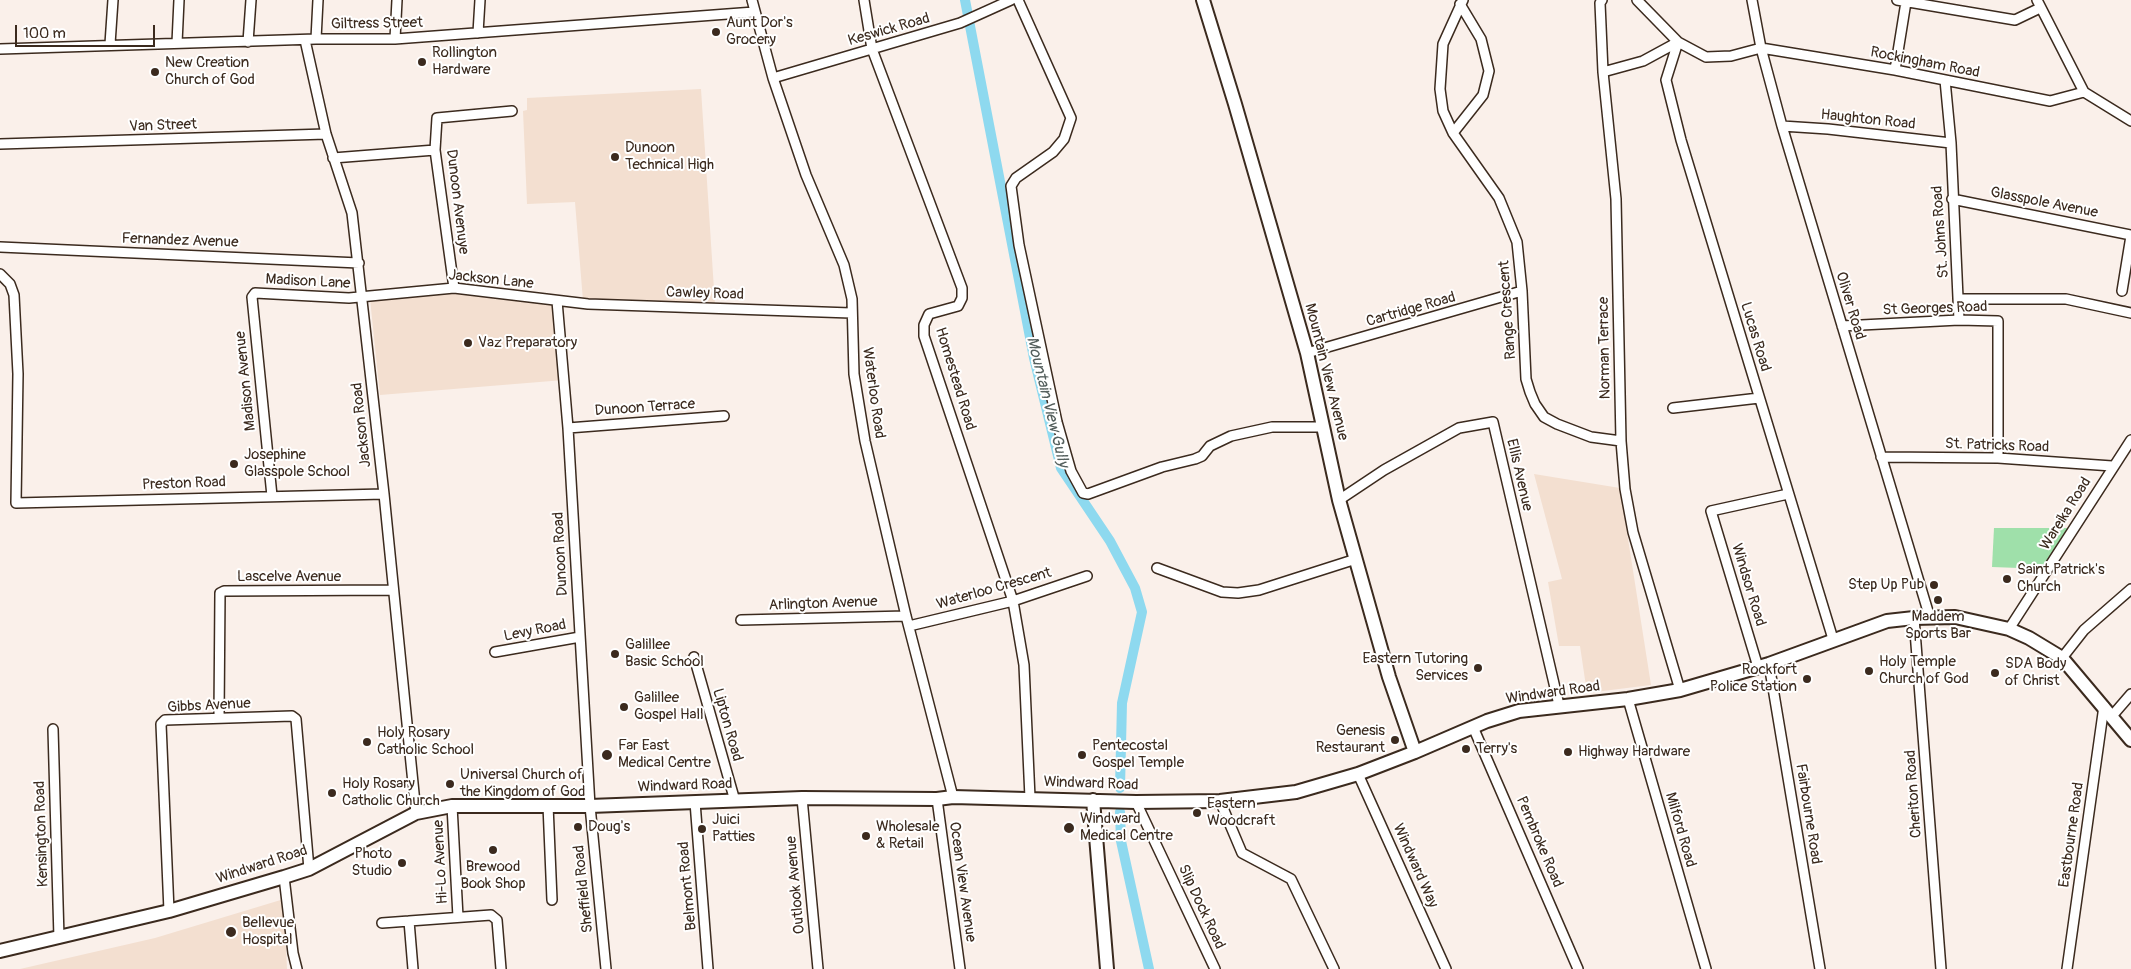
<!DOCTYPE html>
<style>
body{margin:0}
#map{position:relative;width:2131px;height:969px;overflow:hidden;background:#faf0ea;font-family:Pangolin,sans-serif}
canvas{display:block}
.scale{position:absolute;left:15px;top:25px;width:140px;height:22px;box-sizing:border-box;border:2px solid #3b2a1e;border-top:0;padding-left:6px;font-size:15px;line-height:18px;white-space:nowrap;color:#3b2a1e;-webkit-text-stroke:4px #fff;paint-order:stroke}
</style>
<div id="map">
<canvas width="2131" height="969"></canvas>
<div class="scale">100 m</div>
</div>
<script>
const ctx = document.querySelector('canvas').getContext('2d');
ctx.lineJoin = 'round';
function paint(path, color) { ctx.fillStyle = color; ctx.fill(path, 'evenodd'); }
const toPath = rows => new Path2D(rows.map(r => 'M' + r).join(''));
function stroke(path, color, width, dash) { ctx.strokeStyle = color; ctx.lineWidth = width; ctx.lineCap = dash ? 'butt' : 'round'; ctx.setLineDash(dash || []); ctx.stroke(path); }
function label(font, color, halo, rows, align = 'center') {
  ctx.font = font + ' Pangolin,sans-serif'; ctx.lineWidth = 4; ctx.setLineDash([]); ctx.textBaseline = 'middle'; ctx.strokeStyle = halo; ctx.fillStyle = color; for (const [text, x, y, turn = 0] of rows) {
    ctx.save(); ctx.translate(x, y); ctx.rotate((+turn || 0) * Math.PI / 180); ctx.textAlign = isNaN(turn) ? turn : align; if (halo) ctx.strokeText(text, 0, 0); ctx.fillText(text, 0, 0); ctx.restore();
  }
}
paint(toPath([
 [701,89,715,305,583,301,575,202,527,204,523,111,527,110,527,98],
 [465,292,559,306,564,380,380,395,370,299],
 [1534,474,1620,488,1651,685,1587,693,1580,646,1559,646,1548,582,1562,579],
 [284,899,287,969,20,969,155,938]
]), '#f3dfd0');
paint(toPath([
 [1994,528,2072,528,2046,569,1992,567]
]), '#9fe0aa');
stroke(toPath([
 [965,0,1034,358,1061,468,1110,541,1135,588,1142,612,1122,703,1120,788],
 [1120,812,1121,841,1149,969]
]), '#8ed9ef', 10);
const street = toPath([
 [752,0,773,78,806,175,844,265,852,299,854,374,865,441,906,616,953,797],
 [864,0,872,49,962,288,962,298,958,306,929,314,924,325,924,336,1013,601,1024,665,1030,798],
 [1018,0,1071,118,1064,139,1053,152,1016,178,1011,186,1019,245,1057,422,1071,471,1083,493,1088,494,1162,467,1195,459,1202,456,1210,446,1231,436,1272,427,1323,427],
 [1463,0,1443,44,1440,89,1443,111,1453,133,1499,198,1517,242,1522,291,1526,379,1530,392,1535,404,1544,417,1557,424,1591,437,1621,441],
 [1602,0,1600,3,1603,72,1616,199,1621,441,1625,489,1633,532,1680,690],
 [1637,0,1678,42,1706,57,1731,56,1761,48,1895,70,2050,101,2084,92],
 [1752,0,1761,48,1782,126,1930,618],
 [1897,0,2015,20,2040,8],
 [2037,0,2084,92,2131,121],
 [478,33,480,0],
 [316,39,318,0],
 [395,39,397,0],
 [305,40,326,134,352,213,384,494,416,813],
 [248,42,251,0],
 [1678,42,1666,80,1681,140,1833,639],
 [177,43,179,0],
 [110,44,113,0],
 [0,49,316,39,395,39,754,12],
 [1895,70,1906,2],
 [1603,72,1643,61,1678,42],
 [773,78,960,23,1011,0],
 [1945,80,1951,143,1959,320],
 [1782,126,1828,129,1951,143],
 [1453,133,1483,95,1489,71,1481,39,1460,4],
 [0,144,326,134],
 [333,158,435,150],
 [1952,199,2131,235],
 [0,247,359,263],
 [0,274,10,284,14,295,18,374,16,503,384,494],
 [454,288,435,150,437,118,512,111],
 [2122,291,2131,236],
 [1960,299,2066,299,2131,313],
 [557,301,568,428,590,806,606,969],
 [1842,326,1959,320,1998,321,1998,458],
 [1307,353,1522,291],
 [1673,408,1759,398],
 [568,428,724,416],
 [1881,457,1998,458,2112,466],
 [272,496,252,297,255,293,349,298,454,288,588,304,851,313],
 [1339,500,1384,470,1459,428,1493,422,1559,705],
 [1157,568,1222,592,1238,593,1259,590,1356,559],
 [1914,618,1941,969],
 [741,620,906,616],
 [909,626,1013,601,1087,576],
 [2009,629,2131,440],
 [495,652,580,637],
 [694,657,735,801],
 [2062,658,2084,630,2131,589],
 [1769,664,1820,969],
 [1758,667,1711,511,1788,494],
 [1628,699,1706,969],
 [2112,716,2131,694],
 [219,717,220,593,224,591,393,590],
 [1473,727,1578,969],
 [53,729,59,938],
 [1358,774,1446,969],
 [802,798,818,969],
 [937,799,960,969],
 [1220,801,1242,853,1291,879,1334,969],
 [695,802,708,969],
 [1136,802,1215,969],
 [548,805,552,900],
 [452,806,458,917],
 [284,877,293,953,297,969],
 [169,911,161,724,165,720,292,716,296,719,309,869],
 [409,921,413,969],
 [382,923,491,915,497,920,501,969],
 [2067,969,2104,706]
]);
const secondary = toPath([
 [1203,0,1235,104,1307,353,1339,500,1389,677,1415,752],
 [1093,800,1107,969],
 [0,951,169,911,284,877,309,869,416,813,452,806,590,806,802,798,937,799,953,797,1136,802,1220,801,1296,792,1358,774,1415,752,1487,721,1519,711,1628,699,1680,690,1769,664,1887,621,1914,618,1955,617,2009,629,2029,638,2062,658,2131,740]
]);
stroke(street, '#3b2a1e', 12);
stroke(secondary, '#3b2a1e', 16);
stroke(street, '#fff', 9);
stroke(secondary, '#fff', 12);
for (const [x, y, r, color] of [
 [716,32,5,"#3b2a1e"],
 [422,62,5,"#3b2a1e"],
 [155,72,5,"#3b2a1e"],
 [615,157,5,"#3b2a1e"],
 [468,343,5,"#3b2a1e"],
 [234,464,5,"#3b2a1e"],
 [2007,579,5,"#3b2a1e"],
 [1934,585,5,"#3b2a1e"],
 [1938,600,5,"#3b2a1e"],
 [615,654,5,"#3b2a1e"],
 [1478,668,5,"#3b2a1e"],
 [1869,671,5,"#3b2a1e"],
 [1995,673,5,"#3b2a1e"],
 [1807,679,5,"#3b2a1e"],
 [624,707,5,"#3b2a1e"],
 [1395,740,5,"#3b2a1e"],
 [367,742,5,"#3b2a1e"],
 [1466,749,5,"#3b2a1e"],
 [1568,752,5,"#3b2a1e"],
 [607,755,6,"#3b2a1e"],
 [1082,755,5,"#3b2a1e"],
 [450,784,5,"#3b2a1e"],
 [332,793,5,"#3b2a1e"],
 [1197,813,5,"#3b2a1e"],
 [578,827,5,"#3b2a1e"],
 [1069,828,6,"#3b2a1e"],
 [702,829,5,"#3b2a1e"],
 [866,836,5,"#3b2a1e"],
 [493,850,5,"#3b2a1e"],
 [402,863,5,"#3b2a1e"],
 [231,932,6,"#3b2a1e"]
]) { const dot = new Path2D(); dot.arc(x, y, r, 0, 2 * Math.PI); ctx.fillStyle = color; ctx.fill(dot); stroke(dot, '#fff', 2); }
label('15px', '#3b2a1e', '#fff', [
 ["Aunt Dor's",726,23],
 ["Grocery",726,40],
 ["Rollington",432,53],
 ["Hardware",432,70],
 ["New Creation",165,63],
 ["Church of God",165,80],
 ["Dunoon",625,148],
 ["Technical High",625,165],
 ["Vaz Preparatory",478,343],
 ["Josephine",244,455],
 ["Glasspole School",244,472],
 ["Saint Patrick's",2017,570],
 ["Church",2017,587],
 ["Step Up Pub",1924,585,"right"],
 ["Maddem",1938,617,"center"],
 ["Sports Bar",1938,634,"center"],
 ["Galillee",625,645],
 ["Basic School",625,662],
 ["Eastern Tutoring",1468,659,"right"],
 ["Services",1468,676,"right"],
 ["Holy Temple",1879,662],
 ["Church of God",1879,679],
 ["SDA Body",2005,664],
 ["of Christ",2005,681],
 ["Rockfort",1797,670,"right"],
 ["Police Station",1797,687,"right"],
 ["Galillee",634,698],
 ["Gospel Hall",634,715],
 ["Genesis",1385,731,"right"],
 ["Restaurant",1385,748,"right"],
 ["Holy Rosary",377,733],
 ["Catholic School",377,750],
 ["Far East",618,746],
 ["Medical Centre",618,763],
 ["Pentecostal",1092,746],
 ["Gospel Temple",1092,763],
 ["Terry's",1476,749],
 ["Highway Hardware",1578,752],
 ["Universal Church of",460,775],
 ["the Kingdom of God",460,792],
 ["Holy Rosary",342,784],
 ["Catholic Church",342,801],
 ["Eastern",1207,804],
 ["Woodcraft",1207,821],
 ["Windward",1080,819],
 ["Medical Centre",1080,836],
 ["Juici",712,820],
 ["Patties",712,837],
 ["Doug's",588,827],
 ["Wholesale",876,827],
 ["& Retail",876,844],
 ["Photo",392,854,"right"],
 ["Studio",392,871,"right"],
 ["Brewood",493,867,"center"],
 ["Book Shop",493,884,"center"],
 ["Bellevue",242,923],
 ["Hospital",242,940]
], 'left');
label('15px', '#3b2a1e', '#fff', [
 ["Giltress Street",377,24,-1],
 ["Keswick Road",889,30,-16],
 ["Rockingham Road",1925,63,11],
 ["Haughton Road",1868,120,6],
 ["Van Street",163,126,-2],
 ["Dunoon Avenuye",457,202,83],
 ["Glasspole Avenue",2044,203,11],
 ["St. Johns Road",1941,232,-94],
 ["Fernandez Avenue",180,241,2],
 ["Jackson Lane",491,280,6],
 ["Madison Lane",308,282,3],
 ["Cawley Road",705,294,2],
 ["Oliver Road",1850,306,73],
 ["St Georges Road",1935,309,-2],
 ["Cartridge Road",1411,310,-16],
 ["Range Crescent",1508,310,-94],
 ["Lucas Road",1755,337,73],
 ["Norman Terrace",1605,348,-91],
 ["Mountain View Avenue",1326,372,76],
 ["Homestead Road",955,379,73],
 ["Madison Avenue",246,381,-96],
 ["Waterloo Road",873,393,82],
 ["Dunoon Terrace",645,408,-4],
 ["Jackson Road",362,425,-96],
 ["St. Patricks Road",1997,446,2],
 ["Ellis Avenue",1519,475,77],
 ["Preston Road",184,484,-2],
 ["Wareika Road",2066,514,-58],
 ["Dunoon Road",561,554,-93],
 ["Lascelve Avenue",289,577],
 ["Windsor Road",1748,585,73],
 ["Waterloo Crescent",994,589,-16],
 ["Arlington Avenue",823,604,-2],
 ["Levy Road",535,631,-11],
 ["Windward Road",1553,693,-8],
 ["Gibbs Avenue",209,706,-3],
 ["Lipton Road",727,725,74],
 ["Windward Road",1091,784,2],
 ["Windward Road",685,786,-2],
 ["Cheriton Road",1914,794,-94],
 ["Fairbourne Road",1808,814,81],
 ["Milford Road",1680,830,74],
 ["Kensington Road",42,834,-92],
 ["Eastbourne Road",2072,835,-82],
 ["Pembroke Road",1539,842,67],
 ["Hi-Lo Avenue",441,862,-93],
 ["Windward Road",262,865,-18],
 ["Windward Way",1415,866,66],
 ["Ocean View Avenue",962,882,82],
 ["Outlook Avenue",796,885,-95],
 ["Belmont Road",688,886,-95],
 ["Sheffield Road",584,889,-96],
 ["Slip Dock Road",1201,907,65]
]);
label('italic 16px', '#545f5d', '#fff', [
 ["Mountain View Gully",1047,402,76]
]);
</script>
